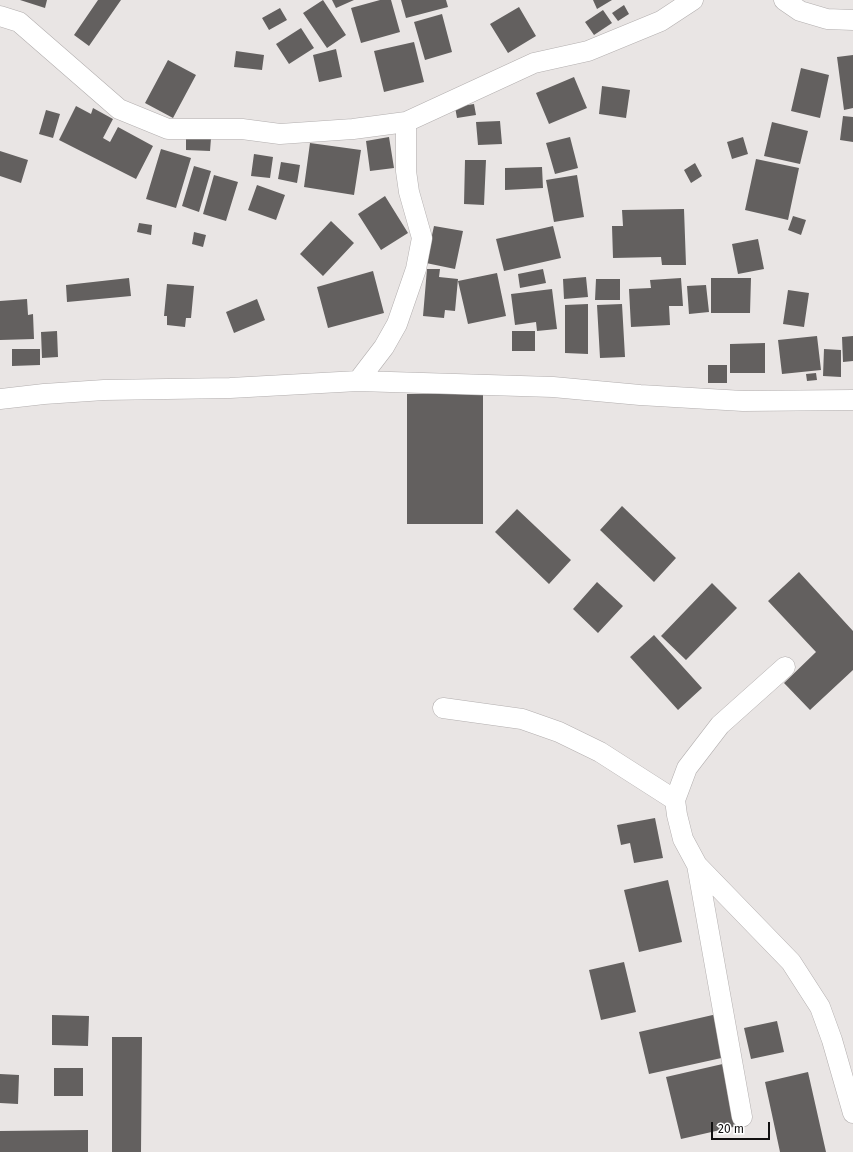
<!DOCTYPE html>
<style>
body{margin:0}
#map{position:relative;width:853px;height:1152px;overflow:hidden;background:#e9e5e4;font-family:"Fira Sans",sans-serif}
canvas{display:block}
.scale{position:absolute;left:711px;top:1122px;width:59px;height:18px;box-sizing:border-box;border:2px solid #111010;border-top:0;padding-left:5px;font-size:12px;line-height:14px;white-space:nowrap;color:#111010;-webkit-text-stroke:3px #fff;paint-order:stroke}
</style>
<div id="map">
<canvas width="853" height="1152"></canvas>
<div class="scale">20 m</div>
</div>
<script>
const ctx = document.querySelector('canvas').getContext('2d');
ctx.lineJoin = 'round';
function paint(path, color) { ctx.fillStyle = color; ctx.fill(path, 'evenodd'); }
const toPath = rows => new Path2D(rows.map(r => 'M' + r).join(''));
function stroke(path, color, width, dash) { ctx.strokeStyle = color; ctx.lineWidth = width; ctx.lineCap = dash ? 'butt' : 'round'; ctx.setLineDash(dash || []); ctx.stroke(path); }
paint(toPath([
 [20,0,47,0,45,8],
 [98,0,121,0,89,46,74,35],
 [323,0,346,35,327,48,303,13],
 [332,0,354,0,336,8],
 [380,0,391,0,400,32,361,43,351,8],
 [401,0,446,0,448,7,406,18],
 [593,0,612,0,597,9],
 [624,5,629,14,618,21,612,13],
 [519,7,536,36,508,53,490,24],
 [280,8,287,20,269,30,262,18],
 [603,10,612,23,594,35,585,22],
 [442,14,452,52,425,60,414,22],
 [301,28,314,48,289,64,276,44],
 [414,42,424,82,384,92,374,51],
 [336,49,342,77,319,82,313,55],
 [236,51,264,55,262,70,234,67],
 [853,55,853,108,844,110,837,57],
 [168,60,196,75,173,118,145,103],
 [801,68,829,75,820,118,791,111],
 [574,77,587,108,549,124,536,93],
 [602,86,630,90,626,118,599,114],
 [474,104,476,115,457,118,455,107],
 [76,106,91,114,93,108,113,119,103,138,110,142,118,127,153,146,136,179,59,140],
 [46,110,60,114,53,138,39,134],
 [843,116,853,117,853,142,840,140],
 [500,121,502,144,478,145,476,122],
 [772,122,808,131,800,164,764,156],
 [186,136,211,138,210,151,186,150],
 [389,137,394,168,370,171,366,141],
 [570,137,578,168,555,174,546,143],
 [743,137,748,154,732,159,727,142],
 [310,143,361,150,354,195,304,187],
 [161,149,191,158,176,208,146,199],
 [0,151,28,160,21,183,0,176],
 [254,154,273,157,270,178,251,176],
 [756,159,799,168,788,220,745,210],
 [465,160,486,160,484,205,464,204],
 [281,162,300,165,297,183,278,179],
 [695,163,702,176,691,183,684,170],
 [194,166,211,171,199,212,182,206],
 [542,167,543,188,505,190,505,168],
 [214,175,238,182,226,221,203,214],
 [577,175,584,217,554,222,546,180],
 [257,185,285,195,276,220,248,210],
 [385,196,408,233,381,250,358,214],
 [684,209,686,265,662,265,661,257,613,258,612,226,623,226,622,210],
 [793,216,806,220,801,235,788,230],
 [331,221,354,243,323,276,300,254],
 [139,223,152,225,151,235,137,232],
 [434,226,463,231,455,269,426,263],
 [553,226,561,258,504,271,496,239],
 [194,232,206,235,203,247,192,244],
 [758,239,764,269,738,274,732,244],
 [427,269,440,269,439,277,458,279,455,311,445,310,444,318,423,316],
 [543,269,546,283,520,288,518,274],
 [373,271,384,313,328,328,317,287],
 [497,273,506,316,468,324,458,281],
 [586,277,588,297,564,299,563,279],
 [129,278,131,296,67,302,66,285],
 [681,278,683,306,669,306,670,325,631,327,629,289,651,288,650,280],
 [711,278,751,278,750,313,711,313],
 [596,279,620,279,620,300,595,300],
 [167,284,194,286,191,318,186,318,185,327,167,325,167,316,164,316],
 [706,285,709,312,689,314,687,286],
 [552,289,557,329,537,331,536,322,515,325,511,294],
 [788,290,809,293,804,327,783,324],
 [27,299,28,315,33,314,34,339,0,340,0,301],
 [257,299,265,320,234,333,226,312],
 [588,304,588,354,565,353,565,305],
 [622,304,625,357,600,358,597,305],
 [57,331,58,357,42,358,41,332],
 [512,331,535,331,535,351,512,351],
 [817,336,821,370,782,374,778,340],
 [853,336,853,361,843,362,842,337],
 [765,343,765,373,730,373,730,344],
 [12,349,40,349,40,365,12,366],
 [824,349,841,350,841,377,823,376],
 [708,365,727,365,727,383,708,383],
 [816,373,817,380,807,381,806,374],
 [483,393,483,524,407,524,407,394],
 [622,506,676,558,654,582,600,530],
 [517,509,571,560,549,584,495,532],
 [799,572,853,631,853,670,810,710,784,683,816,652,768,601],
 [597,582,623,606,598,633,573,609],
 [712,583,737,608,686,660,661,636],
 [654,635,702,688,678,710,630,657],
 [655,818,663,858,634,863,630,843,621,845,617,825],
 [668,880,682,942,639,952,624,890],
 [624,962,636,1012,601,1020,589,970],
 [717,1014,726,1057,649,1074,639,1032],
 [52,1015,89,1016,88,1046,52,1045],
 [777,1021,784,1052,751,1059,744,1028],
 [112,1037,142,1037,141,1152,112,1152],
 [727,1063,742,1125,681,1139,666,1077],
 [54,1068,83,1068,83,1096,54,1096],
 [808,1072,826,1152,780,1152,765,1082],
 [0,1074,19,1075,18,1104,0,1103],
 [88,1130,88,1152,0,1152,0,1131]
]), '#63605f');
const minor = toPath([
 [784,0,800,11,827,19,853,20],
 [0,16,19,22,119,109,168,129,242,129,280,134,353,129,406,122,534,63,588,51,661,21,693,0],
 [358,381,384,347,397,324,416,269,422,238,409,192,406,171,406,122],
 [0,399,44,394,104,390,230,388,358,381,553,387,640,395,743,401,853,400],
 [785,667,720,725,687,768,675,800,677,815,683,839,697,865,791,962,820,1007,832,1040,853,1113],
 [443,708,522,719,559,732,600,752,675,800],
 [697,865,742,1117]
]);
stroke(minor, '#b2aeae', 21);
stroke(minor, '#fff', 20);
</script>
